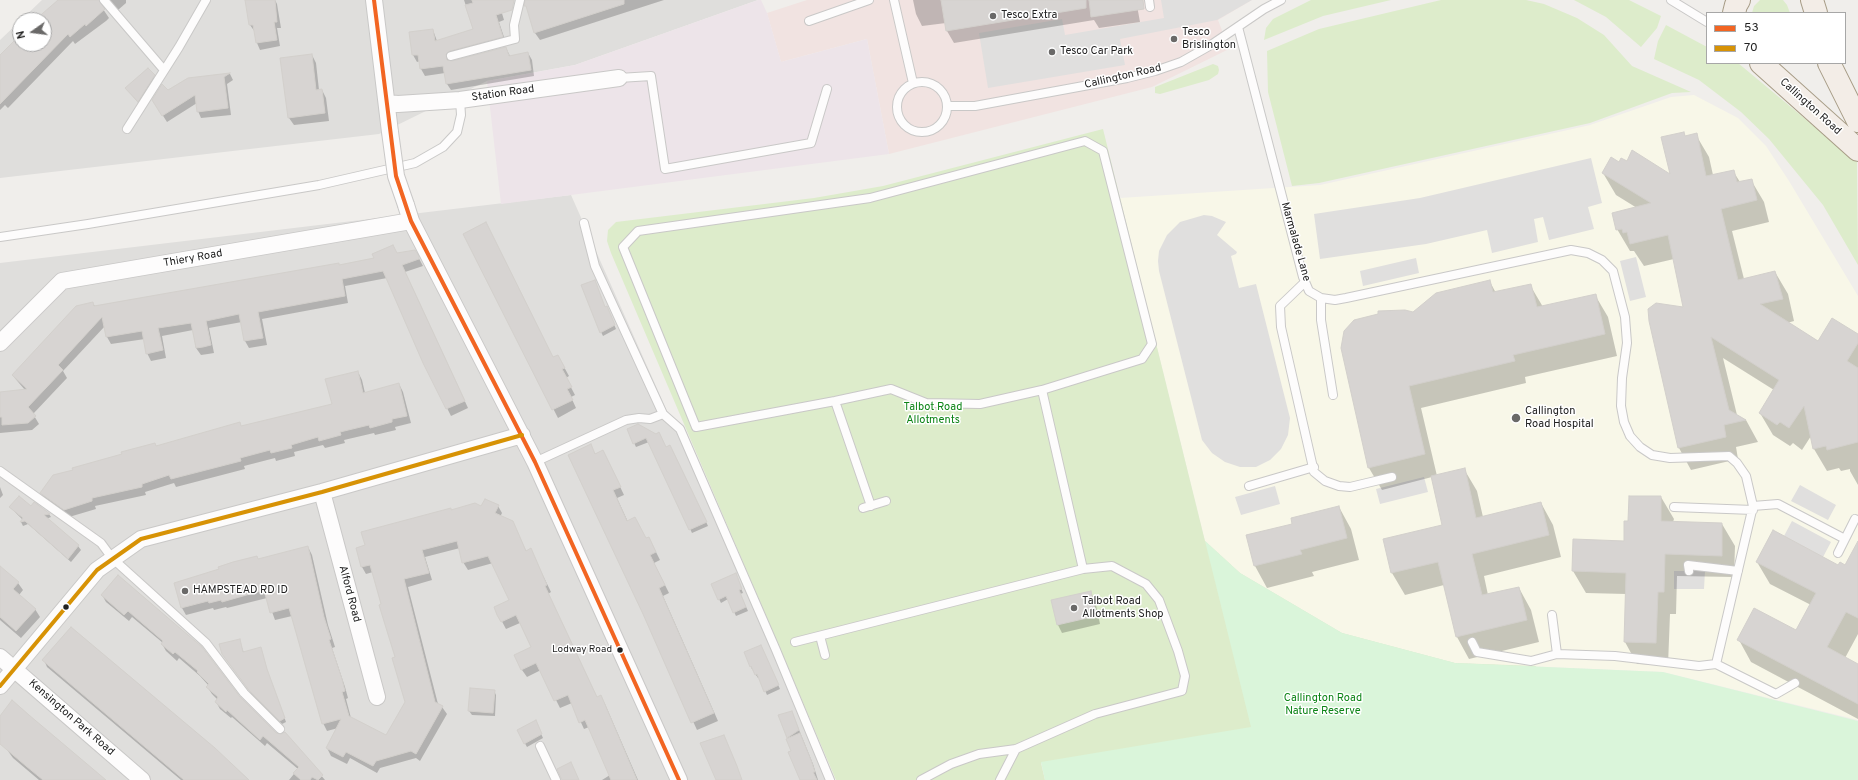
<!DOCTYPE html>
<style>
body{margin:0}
#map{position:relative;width:1858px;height:780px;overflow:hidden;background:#f0eeeb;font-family:Overpass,sans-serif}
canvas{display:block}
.legend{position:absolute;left:1706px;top:12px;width:140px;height:52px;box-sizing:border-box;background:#fff;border:1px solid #a7a7a7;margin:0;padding:5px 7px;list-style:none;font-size:12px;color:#222}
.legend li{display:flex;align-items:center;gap:8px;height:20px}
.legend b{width:20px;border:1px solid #a7a7a7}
.north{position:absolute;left:12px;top:12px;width:40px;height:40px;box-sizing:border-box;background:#fff;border:1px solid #a7a7a7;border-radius:50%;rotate:256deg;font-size:11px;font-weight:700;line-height:16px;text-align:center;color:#222}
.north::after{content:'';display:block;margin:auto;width:14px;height:18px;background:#6a6968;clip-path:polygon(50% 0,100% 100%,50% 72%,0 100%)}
</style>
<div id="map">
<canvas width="1858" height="780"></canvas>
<ul class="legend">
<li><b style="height:5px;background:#f26522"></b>53</li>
<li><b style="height:5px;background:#d79205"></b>70</li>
</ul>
<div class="north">N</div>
</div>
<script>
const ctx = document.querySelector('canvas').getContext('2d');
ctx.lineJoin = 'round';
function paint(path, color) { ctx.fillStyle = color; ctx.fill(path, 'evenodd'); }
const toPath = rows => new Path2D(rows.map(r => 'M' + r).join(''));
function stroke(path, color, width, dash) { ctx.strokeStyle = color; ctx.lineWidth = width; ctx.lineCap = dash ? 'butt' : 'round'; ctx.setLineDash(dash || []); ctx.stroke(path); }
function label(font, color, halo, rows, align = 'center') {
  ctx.font = font + ' Overpass,sans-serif'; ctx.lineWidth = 3; ctx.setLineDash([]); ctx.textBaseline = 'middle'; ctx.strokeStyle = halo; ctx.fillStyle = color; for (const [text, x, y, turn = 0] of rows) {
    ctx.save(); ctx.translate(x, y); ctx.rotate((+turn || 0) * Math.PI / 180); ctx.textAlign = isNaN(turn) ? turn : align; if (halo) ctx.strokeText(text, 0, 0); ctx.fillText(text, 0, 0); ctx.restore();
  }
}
paint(toPath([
 [42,0,758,0,575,65,487,81,379,134,0,178,0,40,20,21,20,44,44,44,44,20,21,20],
 [571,195,716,521,827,780,0,780,0,263]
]), '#dfdedc');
paint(toPath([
 [807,0,1252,0,1218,20,1229,49,1152,87,889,154,867,39,781,62,767,13]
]), '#f1e3e1');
paint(toPath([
 [758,0,761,0,767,13,781,62,867,39,889,154,501,204,487,81,575,65]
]), '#ede4e9');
paint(toPath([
 [1694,95,1738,118,1766,146,1789,181,1858,296,1858,720,1663,672,1455,663,1342,633,1240,573,1205,541,1120,198,1320,185,1590,125,1671,97]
]), '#f8f7e8');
paint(toPath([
 [1311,0,1391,0,1323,16,1264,40,1266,28,1273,19],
 [1441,0,1526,0,1544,4,1577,18,1604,35,1632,66,1691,92,1672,93,1590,123,1319,183,1292,186,1268,92,1267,51,1319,29],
 [1574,0,1629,0,1661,16,1657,28,1641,47,1606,17],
 [1760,0,1783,0,1787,5,1790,13,1752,13,1754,6],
 [1666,25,1707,47,1707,63,1738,63,1857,162,1858,265,1823,205,1769,139,1741,112,1699,80,1654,59,1658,41],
 [1213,64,1218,66,1219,70,1218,74,1209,80,1160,94,1155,93,1155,87],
 [1103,129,1205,541,1240,573,1342,633,1455,663,1536,666,1524,780,1041,763,1045,780,836,780,611,253,607,241,608,230,616,222,814,198,883,186]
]), '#ddeccb');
paint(toPath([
 [1205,541,1240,573,1342,633,1455,663,1663,672,1858,721,1858,780,1045,780,1041,762,1251,727]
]), '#daf5da');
paint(toPath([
 [1161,0,1252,0,1217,20,1120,39,1125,65,988,88,979,33,1062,19,1065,35,1164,18],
 [1591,158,1602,203,1588,207,1594,229,1549,240,1543,217,1534,219,1538,242,1492,253,1487,230,1426,244,1320,259,1314,214,1420,198],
 [1204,215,1212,216,1226,222,1217,235,1237,252,1236,254,1231,256,1239,288,1256,284,1290,418,1288,435,1281,449,1270,460,1256,467,1240,467,1225,462,1212,453,1202,440,1159,271,1158,261,1159,251,1167,235,1180,222],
 [1636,257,1646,297,1630,301,1620,261],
 [1416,258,1419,273,1363,286,1360,271],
 [1424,477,1428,492,1380,504,1376,489],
 [1800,485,1836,505,1828,520,1791,501],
 [1275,486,1280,504,1241,515,1235,497],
 [1792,521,1831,542,1823,557,1784,536],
 [1674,571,1705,571,1704,589,1674,589]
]), '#e0dfde');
paint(toPath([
 [59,0,126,0,126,3,118,10,112,3,105,3,103,9,109,18,106,21,75,44,73,41,8,108,5,105,0,110,0,57,20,37,20,44,44,44,44,20,37,20],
 [246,0,275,0,277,4,281,28,277,28,280,46,260,50,257,43,255,32,250,25],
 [464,0,498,0,504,20,499,22,506,43,453,57,450,62,506,48,510,56,528,53,532,60,534,76,451,90,447,84,445,73,425,76,421,69,420,61,417,62,413,55,410,33,433,30,437,41,474,30],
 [526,0,664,0,540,40,535,33],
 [913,0,1136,0,1140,22,1099,28,1094,20,954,43,947,31,946,23,922,26,916,14],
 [312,55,316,63,319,90,322,90,326,98,329,121,294,125,289,118],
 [230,74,233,80,227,84,231,115,201,118,198,111,197,103,167,122,153,100,188,79],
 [154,76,156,80,140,105,127,89],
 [1696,135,1709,157,1713,175,1733,171,1740,182,1751,180,1764,202,1769,222,1732,231,1744,279,1775,272,1788,294,1794,321,1787,323,1819,342,1858,335,1858,485,1850,471,1850,469,1841,471,1839,468,1827,471,1814,449,1811,436,1802,450,1793,443,1790,446,1773,435,1760,413,1774,390,1723,358,1737,415,1746,420,1758,442,1736,447,1738,459,1691,470,1679,448,1650,321,1685,308,1674,259,1644,266,1634,251,1630,251,1617,229,1637,208,1616,195,1603,173,1619,163,1671,177,1685,137],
 [464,234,553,358,558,356,569,376,566,378,575,395,571,397,576,408,558,418],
 [415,251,423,266,405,272,468,408,451,416,424,362,387,278,345,286,348,303,262,319,267,345,249,348,245,341,242,322,209,328,214,353,208,354,201,355,196,348,193,330,162,336,166,358,151,361,147,353,145,339,111,344,107,337,105,326,63,371,67,378,33,414,39,424,32,430,0,433,0,393,25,390,13,376,92,303,95,306,339,266],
 [1490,282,1496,293,1530,285,1543,307,1595,295,1608,317,1617,356,1525,377,1526,383,1421,408,1437,476,1464,469,1477,491,1483,517,1541,503,1553,525,1561,557,1484,576,1488,595,1519,588,1531,610,1539,642,1469,659,1457,637,1444,585,1405,595,1392,573,1444,525,1432,477,1382,490,1369,468,1413,314],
 [605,308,608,311,616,329,603,336,601,332],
 [358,372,362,380,365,393,399,384,403,392,411,423,395,427,396,430,375,435,374,433,344,440,345,443,325,448,323,445,294,452,295,456,276,461,275,458,244,466,245,469,176,487,174,483,145,492,146,495,95,506,96,509,69,517,46,501,41,493,156,447,333,405],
 [628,430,656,435,666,448,672,450,708,526,692,533,649,442,636,447],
 [590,445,595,454,603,451,624,495,617,498,628,522,646,539,649,538,660,560,654,563,669,593,663,596,718,721,697,730,617,555],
 [0,487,3,495,0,498],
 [1661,497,1674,519,1673,522,1722,524,1735,546,1734,577,1677,576,1676,614,1670,614,1668,665,1637,664,1625,642,1626,594,1586,593,1573,571,1624,542,1629,522],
 [34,503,49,514,51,517,46,519,78,546,81,550,71,562,28,524,23,526,21,522,23,520,10,507,31,508],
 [498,506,502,513,500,517,516,530,526,551,534,557,551,592,548,594,597,698,601,697,605,704,638,780,602,780,610,775,589,727,584,729,572,703,560,708,541,670,527,677,522,670,516,656,532,648,520,623,506,629,498,614,510,600,493,563,468,570,463,562,460,548,425,557,432,580,408,587,438,704,442,707,447,714,420,761,416,758,380,768,377,773,350,758,347,764,331,756,327,748,338,728,327,731,323,723,292,616,275,620,267,598,227,608,226,607,214,610,213,608,186,615,182,608,258,560,308,547,312,555,328,625,335,647,332,648,345,687,348,698,346,699,351,718,386,737,407,702,373,572,366,574,362,567,357,548,366,546,451,509,452,511],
 [1339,507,1351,529,1359,560,1312,572,1314,576,1267,588,1255,566,1247,535,1293,525],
 [1858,543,1858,634,1845,658,1858,665,1858,719,1751,662,1739,640,1797,632,1811,605,1770,584,1757,562,1845,567],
 [0,567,18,583,23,590,19,595,35,609,40,617,21,638,0,620],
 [118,576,276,734,281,735,285,733,325,780,289,780,298,769,267,743,265,746,232,717,231,718,220,709,216,702,217,699,212,694,208,688,209,686,200,676,179,658,177,661,166,651,162,644,163,643,132,617,129,621,106,602,102,595],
 [737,578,743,593,740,594,748,611,736,616,728,599,721,603,719,599],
 [1090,592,1095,600,1100,624,1062,633,1058,625],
 [239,640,244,653,268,674,286,722,282,724,251,693,223,654],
 [762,650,780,689,767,695,759,677,758,678,750,666],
 [44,660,214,749,249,780,181,780,47,667],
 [494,691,496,695,495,716,472,715,469,711],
 [793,715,813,764,818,780,801,780,788,737],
 [0,718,104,780,39,780,13,758,0,740],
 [537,725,543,738,527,747,518,731]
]), '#0003');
const building = toPath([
 [58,0,99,0,105,9,86,26,85,24,70,37,68,34,0,104,0,55,20,35,20,44,44,44,44,20,35,20,58,0],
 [245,0,275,0,277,22,274,22,277,40,256,43,253,25,249,25,245,0],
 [472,0,514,0,512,10,496,15,503,37,450,51,446,54,447,60,452,61,506,47,509,56,528,52,531,70,446,84,443,66,420,69,418,55,412,55,409,32,433,29,435,41,473,29,465,5,473,3,472,0],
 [525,0,624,0,624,4,534,33,526,6,524,6,525,0],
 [941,0,1086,0,1086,8,946,31,941,0],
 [1089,0,1143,0,1144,9,1091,17,1089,0],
 [312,54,316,90,322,89,325,113,288,118,280,58,312,54],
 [148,68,155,75,138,102,125,88,148,68],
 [230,73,224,77,228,108,197,112,195,95,162,116,152,100,162,84,168,90,188,78,230,73],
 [1684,132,1685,136,1697,133,1706,176,1734,170,1737,182,1752,179,1757,200,1721,209,1738,280,1775,271,1783,299,1760,304,1818,341,1832,318,1858,334,1858,343,1847,361,1858,368,1858,442,1827,450,1826,446,1813,449,1804,406,1789,428,1780,422,1777,425,1759,413,1779,380,1711,337,1729,410,1746,420,1724,425,1726,437,1678,448,1649,321,1648,309,1656,303,1683,307,1668,235,1630,244,1627,232,1623,233,1622,229,1616,230,1612,213,1651,203,1602,173,1611,157,1619,162,1621,158,1627,161,1632,150,1670,174,1661,137,1684,132],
 [486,222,553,357,558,355,565,368,562,369,572,387,567,389,573,400,552,410,463,234,486,222],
 [393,245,397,253,415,250,419,256,419,259,402,265,465,401,446,409,423,363,383,271,342,279,345,296,258,312,263,338,244,341,239,314,206,321,211,345,203,347,196,348,191,323,158,328,163,350,146,354,142,331,106,337,102,317,58,365,63,370,28,407,36,416,28,423,2,425,2,417,0,417,0,392,27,389,12,375,76,306,93,302,94,306,339,263,339,265,374,258,372,254,393,245],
 [595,280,605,307,607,306,615,325,600,333,581,285,595,280],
 [1490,280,1493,292,1531,284,1537,307,1596,294,1605,334,1513,355,1515,361,1409,386,1425,454,1368,468,1341,348,1344,331,1354,320,1378,314,1378,311,1405,310,1413,312,1436,293,1490,280],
 [358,371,363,393,399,383,407,416,392,419,392,422,370,428,369,425,340,432,341,435,319,441,318,437,291,445,292,448,271,453,270,450,240,458,241,461,171,479,169,475,142,484,142,487,92,498,92,501,64,510,40,493,53,475,73,470,72,468,122,454,121,452,155,443,156,446,240,422,241,426,332,404,325,379,358,371],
 [638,424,656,434,659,432,666,447,670,445,707,522,689,530,646,438,633,444,627,429,638,424],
 [591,444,595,454,603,450,621,487,613,490,627,521,635,517,646,538,649,537,656,552,650,555,665,585,659,588,714,713,691,723,643,614,568,455,591,444],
 [1465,468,1476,518,1541,502,1549,535,1472,554,1482,595,1519,587,1527,620,1456,637,1438,562,1391,573,1383,539,1442,525,1431,476,1465,468],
 [19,496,31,506,34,502,50,514,44,515,79,545,68,559,25,521,20,522,23,518,9,507,19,496],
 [1629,496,1661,496,1661,521,1722,523,1722,556,1665,554,1664,592,1658,592,1656,643,1624,642,1626,573,1572,571,1573,539,1624,541,1624,521,1628,521,1629,496],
 [485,499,499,505,495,513,513,521,526,551,531,548,547,585,545,586,597,697,601,695,637,780,611,780,585,720,579,723,568,695,554,701,536,663,521,670,514,655,531,647,516,615,501,622,497,615,494,607,509,600,488,556,462,563,457,541,422,550,429,573,404,579,435,702,443,706,416,754,411,751,376,761,373,766,346,752,343,757,326,748,341,719,322,724,289,608,270,613,264,590,222,602,221,600,209,603,208,601,181,608,174,583,219,569,218,567,233,562,257,556,258,559,308,546,324,617,331,639,329,640,342,679,345,691,342,692,349,716,386,735,405,702,392,658,395,657,379,605,381,604,370,565,361,567,356,548,365,545,361,532,451,508,451,510,475,503,481,506,485,499],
 [1339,506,1347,538,1300,550,1302,554,1254,566,1246,535,1292,524,1291,518,1339,506],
 [1773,530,1838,565,1840,562,1845,565,1858,541,1858,618,1846,612,1827,647,1858,664,1858,704,1737,640,1754,608,1796,630,1816,593,1756,562,1773,530],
 [0,566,19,582,13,589,36,609,16,631,0,617,0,566],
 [736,573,742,589,739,590,746,607,733,613,726,596,718,600,711,584,736,573],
 [118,575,202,647,240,697,276,733,281,734,285,732,323,775,318,780,312,777,310,780,301,780,293,773,299,767,263,736,260,740,227,710,226,712,215,702,218,697,206,687,209,684,197,672,198,671,175,652,173,654,161,644,163,641,128,611,124,615,101,595,118,575],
 [1091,591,1096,616,1057,625,1051,600,1091,591],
 [71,627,215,748,249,780,184,780,42,660,71,627],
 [240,639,243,652,261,647,267,669,285,718,280,721,248,689,222,654,219,644,240,639],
 [761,645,779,685,764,692,757,674,755,675,751,666,750,667,744,652,761,645],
 [470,688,495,690,493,713,468,711,470,688],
 [12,700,29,715,106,780,43,780,26,766,0,744,0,716,12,700],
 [792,711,799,730,787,738,778,715,792,711],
 [536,720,542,734,524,744,517,730,536,720],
 [800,733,811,760,815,772,813,772,817,780,800,780,788,752,791,751,786,739,800,733],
 [724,735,737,766,742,780,716,780,700,743,724,735],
 [571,762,579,780,562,780,557,769,571,762]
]);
paint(building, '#d7d4d2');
stroke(building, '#d3d0cc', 1);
const lane = toPath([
 [104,0,164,70],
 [894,0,913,83],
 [1149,0,1150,7],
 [1671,0,1707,22],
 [809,21,869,0],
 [1238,27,1303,277,1309,291,1321,298,1335,300,1346,298,1571,250,1588,253,1602,260,1613,271,1625,317,1627,343,1622,378,1621,406,1624,422,1630,436,1640,447,1652,455,1670,458,1729,456,1737,463,1746,476,1753,506,1716,664],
 [451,56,515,39,514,25,520,0],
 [619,78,651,76,665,169,811,143,827,89],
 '897 107a25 25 0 1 1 50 0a25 25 0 1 1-50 0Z',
 [948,106,975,106,1127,78,1155,71,1181,62,1211,45,1264,9,1281,0],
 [127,129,179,47,206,0],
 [584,223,595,266,663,414,680,429,776,650,830,780],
 [0,237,88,224,319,185,415,163,443,147,457,132,461,115,460,100],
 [1305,282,1280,306,1281,327,1314,472,1325,481,1339,486,1350,487,1392,477],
 [1321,298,1321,320,1333,395],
 [1042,390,980,404,926,403,891,389,835,401,696,427,623,247,638,231,870,198,1085,141,1103,151,1152,344,1142,359,1042,390,1083,569],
 [835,401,871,506],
 [535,462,626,420,639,418,650,419,663,414],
 [0,471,101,543,112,558,206,643,244,693,280,729],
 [1249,486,1314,467],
 [1753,506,1778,504,1845,539],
 [1674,507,1753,510],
 [863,508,886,501],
 [1838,553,1855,519],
 [1689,571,1688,565,1738,571],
 [1552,615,1557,654],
 [820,636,825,655],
 [795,642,1083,569,1112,566,1146,584,1159,600,1178,651,1185,676,1182,691,1095,714,1016,749,979,754,951,764,921,780],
 [1472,642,1477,652,1531,661,1557,654,1615,656,1699,666,1716,664,1776,694,1795,683],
 [540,746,556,780],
 [1000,780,1016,749]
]);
const street = toPath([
 [374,0,390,132],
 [387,103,398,104,460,100,619,78],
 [406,205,411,221,535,462,679,780],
 [0,343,62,281,411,221],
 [322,492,377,697],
 [0,657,142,780],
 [0,686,97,570,141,539,322,492,522,435]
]);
const primary = toPath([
 [1812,0,1816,13],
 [1734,13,1736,5,1739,0],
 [1761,63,1858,150],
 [1829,63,1858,121]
]);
stroke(lane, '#c9c8c7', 10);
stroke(street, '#c9c8c7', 18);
stroke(primary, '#a79c86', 24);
stroke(lane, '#fdfcfc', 8);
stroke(street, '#fdfcfc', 16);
stroke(primary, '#f3ede7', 22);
const streetBridge = toPath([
 [390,132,396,176,406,205]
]);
stroke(streetBridge, '#c9c8c7', 18, []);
stroke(streetBridge, '#fdfcfc', 16);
stroke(toPath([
 [374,0,396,176,411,221,535,462,679,780]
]), '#f26522', 4);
stroke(toPath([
 [0,686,97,570,141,539,322,492,522,435]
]), '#d79205', 4);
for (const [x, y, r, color] of [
 [993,16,4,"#6a6968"],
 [1174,39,4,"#6a6968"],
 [1052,52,4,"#6a6968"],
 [1516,418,5,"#6a6968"],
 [185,591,4,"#6a6968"],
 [66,607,3.5,"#222"],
 [1074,608,4,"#6a6968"],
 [620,650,3.5,"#222"]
]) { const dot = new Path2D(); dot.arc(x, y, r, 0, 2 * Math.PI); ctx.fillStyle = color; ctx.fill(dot); stroke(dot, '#fff', 1.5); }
label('10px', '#222', '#fff', [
 ["Lodway Road",612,650]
], 'right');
label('11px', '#222', '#fff', [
 ["Tesco Extra",1001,16],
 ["Tesco",1182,33],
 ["Brislington",1182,46],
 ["Tesco Car Park",1060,52],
 ["Callington",1525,412],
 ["Road Hospital",1525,425],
 ["HAMPSTEAD RD ID",193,591],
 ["Talbot Road",1082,602],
 ["Allotments Shop",1082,615]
], 'left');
label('11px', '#222', '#fff', [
 ["Callington Road",1123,77,-13],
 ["Station Road",503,94,-8],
 ["Callington Road",1810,107,42],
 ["Marmalade Lane",1295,242,74],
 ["Thiery Road",193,259,-10],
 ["Alford Road",349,594,75],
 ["Kensington Park Road",71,718,41]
]);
label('11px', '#0c8416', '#fff', [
 ["Talbot Road",933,408],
 ["Allotments",933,421],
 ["Callington Road",1323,699],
 ["Nature Reserve",1323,712]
]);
</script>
